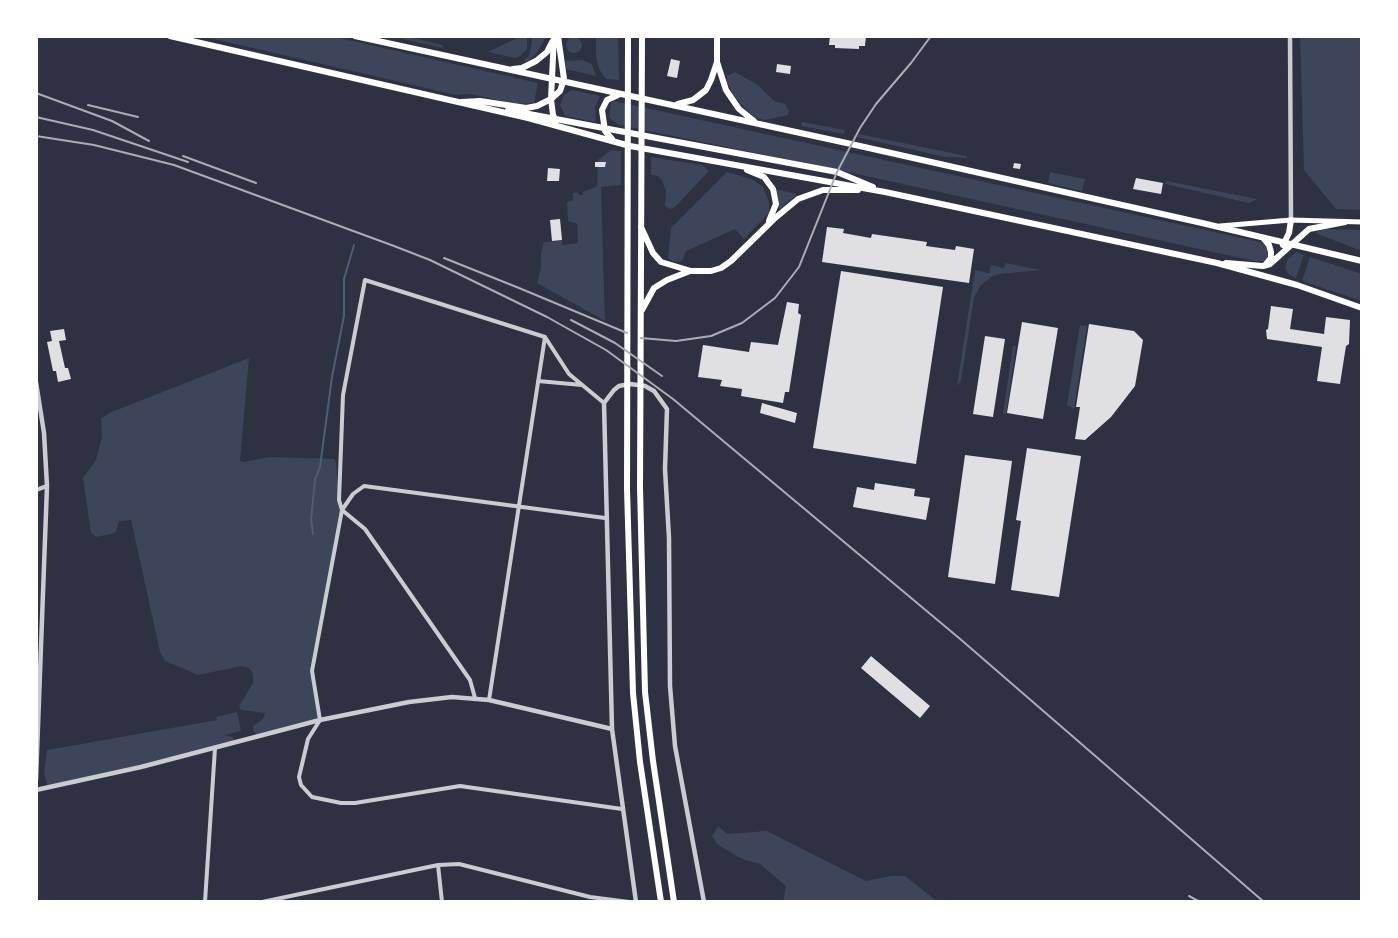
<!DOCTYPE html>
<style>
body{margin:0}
#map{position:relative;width:1398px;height:938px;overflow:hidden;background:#2d3142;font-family:"DM Sans",sans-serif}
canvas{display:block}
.frame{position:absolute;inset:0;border:38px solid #fff;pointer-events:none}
</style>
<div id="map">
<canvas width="1398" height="938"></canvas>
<div class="frame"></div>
</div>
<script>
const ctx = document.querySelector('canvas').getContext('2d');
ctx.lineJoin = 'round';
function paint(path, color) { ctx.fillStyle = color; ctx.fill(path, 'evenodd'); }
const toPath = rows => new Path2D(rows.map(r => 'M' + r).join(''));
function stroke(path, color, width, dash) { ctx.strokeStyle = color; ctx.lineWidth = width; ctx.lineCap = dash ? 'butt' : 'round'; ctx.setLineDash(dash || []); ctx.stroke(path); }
paint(toPath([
 [201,36,331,36,538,83,534,103,516,104,470,94,456,95],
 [389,36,405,36,442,45,443,48],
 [521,36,527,36,527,49,520,56,515,58,488,52],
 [533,36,545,36,545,39,536,54,528,61,523,61,529,56],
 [596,36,618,36,619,80,606,79,599,69,596,57],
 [1300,36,1362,36,1362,210,1336,209,1304,170],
 '566 45a8 8 0 1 1 16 0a8 8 0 1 1-16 0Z',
 [582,60,592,64,596,76,566,69,565,61],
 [735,72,758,85,774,101,785,104,789,111,788,115,765,120,756,118,747,111,735,97,727,82,727,76],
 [572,90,600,96,595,108,596,122,565,116,560,105,564,95],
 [614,101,1260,242,1268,248,1269,256,1263,261,1254,261,839,170,619,125,612,120,609,117,611,103],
 [802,122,845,130,844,134,801,126],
 [859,134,967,156,967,158,945,157,857,137],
 [611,150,621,151,621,185,601,187,605,321,537,283,541,268,541,253,544,242,562,241,562,245,578,243,577,224,568,221,567,202,573,200,573,193,578,192,579,195,583,195,583,192,597,186,598,160],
 [651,157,702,165,709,171,676,206,672,209,668,208,665,206,666,191,662,180,658,176,651,175],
 [727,172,754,180,763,187,769,202,769,212,766,216,744,239,735,229,686,251,682,261,675,262,671,260,668,258,671,228],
 [1050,172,1085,179,1082,191,1048,183],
 [1166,181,1257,199,1249,203,1165,184],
 [775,189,797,194,780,209,778,207,778,198],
 [1324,229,1362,230,1362,251,1315,233],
 [1296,252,1304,255,1296,278,1288,274,1285,267,1288,259],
 [1310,257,1362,274,1362,301,1302,281],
 [1006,263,1040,270,999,274,991,277,980,286,974,298,961,381,957,386,975,270,989,273,991,265,1004,268],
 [1080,325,1087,326,1074,409,1067,405],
 [1013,346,1016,346,1006,414,1003,413],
 [249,358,240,461,244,462,269,457,334,459,336,463,339,500,342,510,312,671,320,720,260,737,254,732,253,726,263,719,265,713,241,710,239,706,253,683,253,674,249,668,242,666,198,675,165,661,160,652,131,520,119,521,116,532,111,534,96,537,91,533,83,478,96,460,102,437,101,419,109,413],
 [237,712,241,731,225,735,233,737,235,743,48,788,44,773,47,750,217,720,216,717],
 [718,826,727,834,767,831,866,881,891,876,905,876,938,902,783,902,786,886,760,864,742,859,717,844,712,836]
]), '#3c4559');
stroke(toPath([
 [313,534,311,520,315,480,320,467,332,377,344,316,344,279,354,245]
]), '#4f5d75', 2);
paint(toPath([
 [830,36,866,36,865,46,859,46,859,49,835,48,835,45,829,45],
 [671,59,680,61,677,78,667,76],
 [777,64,791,66,790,74,776,72],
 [595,162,606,162,605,167,595,167],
 [1014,163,1021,164,1020,169,1013,168],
 [548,168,560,169,559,181,547,181],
 [1136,178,1163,183,1161,194,1133,189],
 [560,219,562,240,552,241,550,220],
 [827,227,844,229,843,233,871,238,872,234,927,242,926,246,955,250,956,246,974,249,969,283,822,262],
 [841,271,943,287,916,464,813,448],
 [787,302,799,304,798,313,801,315,789,392,785,392,783,403,741,396,742,389,720,386,722,380,698,377,703,345,749,352,751,342,778,345],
 [1271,306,1293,309,1290,329,1324,334,1326,317,1350,320,1349,344,1346,346,1340,384,1317,381,1322,347,1267,339,1266,330,1268,329],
 [1022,322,1058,328,1043,419,1007,413],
 [1089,324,1134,331,1143,340,1135,386,1111,417,1085,440,1075,439,1080,407,1076,407],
 [64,329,66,340,59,341,65,368,68,368,71,379,58,382,56,371,53,371,47,342,52,341,50,331],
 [985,336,1005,339,993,417,973,414],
 [762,403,797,413,795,423,760,413],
 [1027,448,1081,456,1059,597,1011,590,1021,521,1016,520],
 [965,455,1012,461,995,584,948,577],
 [875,483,915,489,914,496,930,498,926,520,853,507,857,487,874,490],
 [871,656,930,706,920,718,861,668]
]), '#e0e0e3');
stroke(toPath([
 [538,381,582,385],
 [604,403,569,374,545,337,365,280,343,395,339,500,342,510,312,671,320,720,308,739,299,777,301,785,312,797,341,803,355,803,460,786,622,809],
 [36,490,47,486],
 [475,698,470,680,365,529,342,510,353,494,364,486,605,518],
 [489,700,545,337],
 [438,865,442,902],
 [205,902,215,748],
 [262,902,438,865,459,864,590,897,629,902]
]), '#caccd0', 4);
stroke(toPath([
 [1290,36,1291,220],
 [36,382,44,433,47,486,36,780],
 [36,790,141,767,320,720,409,702,452,697,489,700,612,729],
 [636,902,612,729,604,403,614,390,619,386,630,384,645,386,654,391,667,409,665,469,669,538,670,686,675,746,704,902]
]), '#caccd0', 4.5);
stroke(toPath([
 [1220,226,1291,220,1362,222]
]), '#fff', 5);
stroke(toPath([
 [170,36,528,118,630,146,885,192,1217,263,1297,285,1362,308],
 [355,36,851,144,1202,223,1362,261],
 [554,36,551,99,553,115,556,121],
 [628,36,627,489,633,693,640,762,661,902],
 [642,36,640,487,645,692,653,761,674,902],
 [717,36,717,62,726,90,739,109,754,121],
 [513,69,522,68,536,61,547,52,552,42],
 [462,102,480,101,526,108,537,106,551,99,560,91,564,79,558,36],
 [678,104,693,100,706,90,711,80,717,62],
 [508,110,837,172,873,187],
 [612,139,605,131,602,110,607,100,618,95],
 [747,170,764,177,773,189,776,204,769,221],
 [641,227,653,253,661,262,691,271,711,271,721,268,731,261,774,219,798,199,823,190,858,190],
 [1264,239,1269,245,1271,252,1271,258,1266,264],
 [1283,245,1289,233,1291,220],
 [1226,263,1263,266,1270,264,1309,229,1345,222],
 [642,310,654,288,667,280,690,271]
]), '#fff', 6);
stroke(toPath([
 [36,93,112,121,149,141],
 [88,105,138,117],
 [36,117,93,130,188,162],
 [36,136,94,145,174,165,394,246,430,260,547,317,606,350,673,399,959,638,1264,902],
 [183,156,256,183],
 [444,258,519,288,627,333],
 [571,320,615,343,662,376],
 [641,338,676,341,711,336,742,323,775,298,799,267,837,172,860,128,876,104,911,63,931,36],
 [1189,896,1200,902]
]), '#abadb3', 2);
</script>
